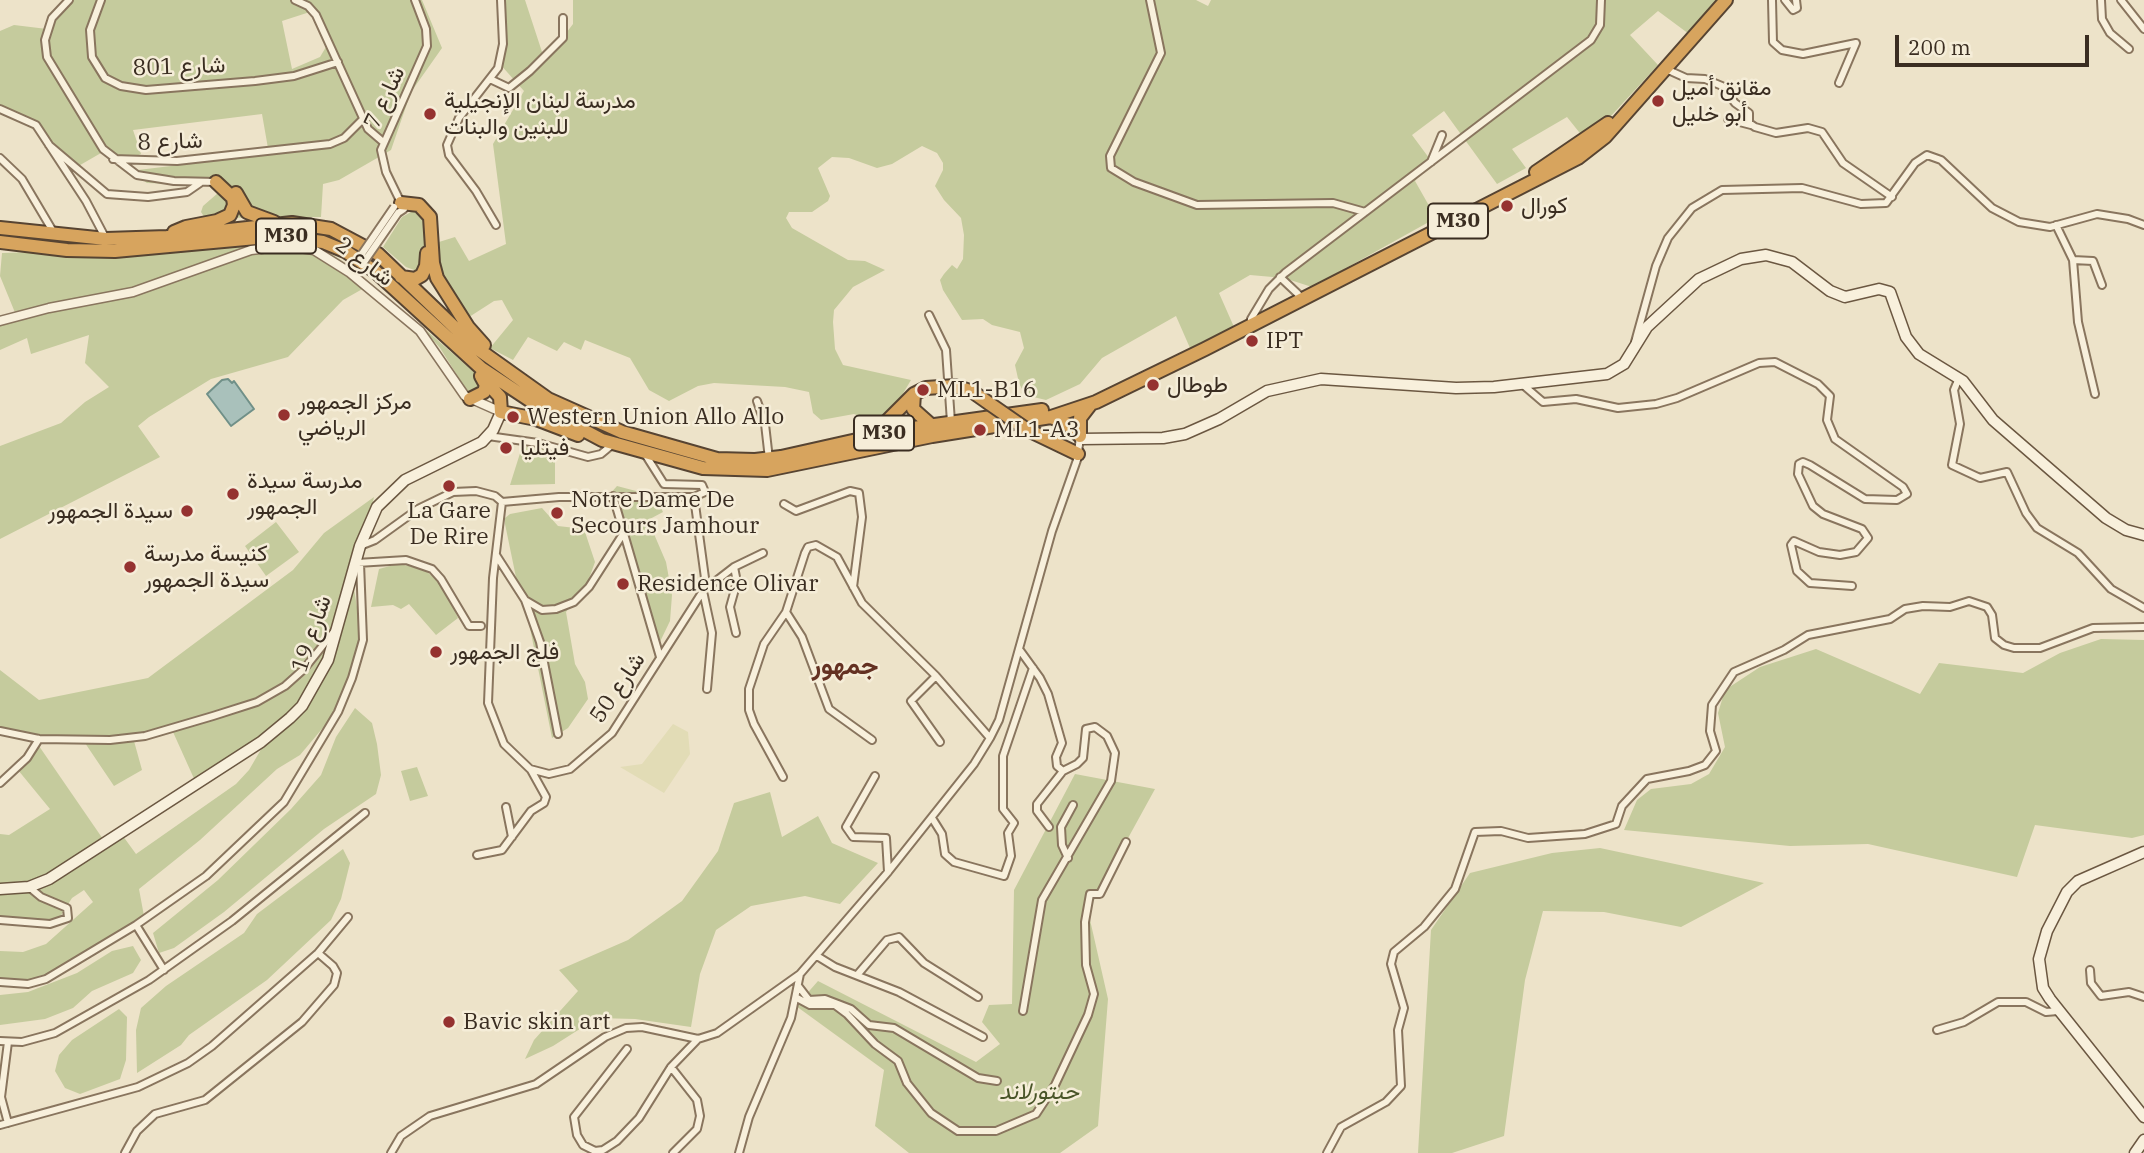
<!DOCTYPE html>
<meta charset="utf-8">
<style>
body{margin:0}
#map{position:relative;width:2144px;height:1153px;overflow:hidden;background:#ede3c9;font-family:"IBM Plex Serif",serif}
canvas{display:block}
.scale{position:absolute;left:1895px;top:35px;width:194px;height:32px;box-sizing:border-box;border:4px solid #3a2d21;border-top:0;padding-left:9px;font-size:21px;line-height:24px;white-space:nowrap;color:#3a2d21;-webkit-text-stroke:5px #f5edd8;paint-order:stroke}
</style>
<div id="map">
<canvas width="2144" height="1153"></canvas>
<div class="scale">200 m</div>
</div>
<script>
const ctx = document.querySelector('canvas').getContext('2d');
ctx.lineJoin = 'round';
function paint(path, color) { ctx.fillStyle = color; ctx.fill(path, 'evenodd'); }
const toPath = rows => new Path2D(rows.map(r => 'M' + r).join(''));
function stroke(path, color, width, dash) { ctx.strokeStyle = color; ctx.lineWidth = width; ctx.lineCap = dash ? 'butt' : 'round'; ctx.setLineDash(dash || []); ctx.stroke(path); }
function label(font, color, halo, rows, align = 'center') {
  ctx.font = font + ' "IBM Plex Serif",Vazirmatn,serif'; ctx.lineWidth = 5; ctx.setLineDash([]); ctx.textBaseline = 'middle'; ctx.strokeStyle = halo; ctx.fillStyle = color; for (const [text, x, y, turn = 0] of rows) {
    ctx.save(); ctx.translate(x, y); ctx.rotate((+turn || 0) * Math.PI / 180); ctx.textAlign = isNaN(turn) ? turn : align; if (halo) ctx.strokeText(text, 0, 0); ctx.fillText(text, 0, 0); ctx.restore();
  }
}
paint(toPath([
 [673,724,688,732,690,754,664,793,620,767,642,764]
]), '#e2dcb6');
paint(toPath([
 [67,0,422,0,442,48,411,92,391,150,339,180,323,184,321,217,205,218,201,212,203,206,226,186,147,183,130,171,269,154,262,114,133,130,141,154,122,163,101,153,75,168,35,130,0,112,0,31,14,25,47,29],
 [316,10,326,47,320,57,292,69,282,21],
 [497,0,525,0,543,55,548,57,573,24,573,0,1196,0,1208,6,1211,0,1718,0,1689,34,1658,11,1630,35,1658,65,1587,142,1567,117,1512,149,1526,168,1497,184,1444,111,1412,135,1432,162,1415,181,1436,218,1312,287,1284,278,1250,275,1219,293,1234,327,1190,348,1176,316,1102,358,1080,384,1046,400,1025,395,1019,383,1015,365,1024,348,1020,332,992,325,983,319,962,320,943,290,940,280,944,274,952,265,957,269,963,259,964,235,961,218,944,200,935,186,943,170,943,163,937,153,922,146,892,164,877,168,849,158,832,157,818,168,830,196,828,201,812,212,789,212,786,218,792,228,848,260,865,261,885,270,853,287,834,310,833,322,835,349,843,365,911,380,898,402,875,422,854,414,821,420,813,413,809,392,785,387,714,383,698,386,669,401,649,390,630,358,585,340,581,350,564,342,557,351,528,337,513,360,490,348,513,320,502,300,494,301,466,319,443,278,438,257,439,242,455,237,469,261,506,244,493,144,524,91,499,63],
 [413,211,420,215,425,224,424,266,417,271,406,267,383,247,402,217],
 [266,236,322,248,347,264,366,287,343,300,288,357,211,379,149,417,138,426,160,457,0,539,0,446,61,423,85,402,109,387,85,363,89,335,31,354,27,338,0,350,0,322,16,315,0,276,2,253,136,249],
 [418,323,476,374,482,386,471,394,467,391,440,348],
 [522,447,555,447,555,484,510,485],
 [617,486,655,496,663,512,648,520,666,562,672,595,670,621,658,646,609,495],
 [374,497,353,583,360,625,360,647,353,679,332,717,300,755,277,769,200,840,139,889,144,916,48,975,33,981,0,984,0,951,23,952,46,944,93,902,84,890,72,898,58,920,0,921,0,834,9,835,50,809,18,770,39,746,105,842,120,832,136,854,236,784,249,770,263,746,196,783,173,732,134,741,142,770,114,786,85,743,0,733,0,670,39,700,148,678,293,570,324,533],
 [542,508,558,526,584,529,595,562,587,584,566,612,575,664,585,682,588,699,568,728,552,738,526,608,518,587,505,524,505,518,510,514],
 [276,522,299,552,266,576,245,546],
 [397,564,422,568,442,584,458,618,436,635,409,604,401,609,393,605,371,607,379,569],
 [2101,639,2144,640,2144,835,2132,838,2035,825,2017,877,1868,844,1790,846,1624,830,1637,800,1651,789,1691,784,1709,774,1725,747,1718,713,1725,690,1760,667,1816,649,1920,694,1939,663,2023,673,2060,653],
 [355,708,372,723,377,744,381,775,376,794,324,829,224,912,174,948,159,953,153,933,218,880,291,809,321,775,336,737],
 [417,767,428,796,410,801,401,771],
 [1075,774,1155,789,1088,911,1108,999,1098,1126,1060,1153,909,1153,875,1126,884,1070,796,1006,818,981,976,1062,1000,1044,982,1022,989,1005,1012,1004,1014,890],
 [770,792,782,837,818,816,832,843,878,863,840,904,805,896,751,906,716,930,700,974,691,1027,635,1019,597,1018,553,1046,525,1059,534,1040,578,991,559,970,628,940,682,901,718,851,734,803],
 [1600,848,1764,883,1681,927,1604,912,1543,911,1525,980,1504,1136,1452,1153,1418,1153,1431,930,1470,873,1552,853],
 [343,849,350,863,341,899,331,920,267,980,189,1035,181,1045,137,1073,136,1030,141,1008,166,986,244,933,257,914],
 [133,946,141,960,133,973,92,991,73,1008,45,1019,0,1025,0,995,28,992,77,973,112,951],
 [119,1009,127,1017,126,1060,120,1079,80,1094,65,1088,55,1071,59,1055,72,1040]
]), '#c5cb9d');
const water = toPath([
 [228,379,232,383,234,381,254,409,231,426,207,394,222,380,228,379]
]);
paint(water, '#a9c1bb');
stroke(water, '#709088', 2);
const minor = toPath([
 [69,0,52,18,45,40,47,57,103,149,137,175,174,181,216,182],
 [101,0,90,30,92,57,105,78,121,86,146,90,255,81,294,76,338,62],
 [295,0,308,6,316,15,368,129,382,141],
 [1150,0,1161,53,1110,156,1111,168,1134,182,1197,205,1333,203,1365,212],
 [1772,0,1773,42,1782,50,1803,54,1856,43,1839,83],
 [1785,0,1793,10,1797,8,1796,0],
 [2101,0,2102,19,2110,33,2129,49],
 [2121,0,2144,29],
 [1666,69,1686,78,1705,79,1722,86,1735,103,1749,113,1749,123,1755,127,1776,133,1808,128,1822,132,1843,163,1892,197],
 [490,79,509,88,530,71,563,38,563,18],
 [0,109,36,125,86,201,106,239],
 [1728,119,1751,125],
 [49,145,107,194,148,197,187,192,200,183],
 [0,158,22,179,54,233],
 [113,159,177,161,330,144,344,138,363,119],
 [1431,162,1442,135],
 [398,213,404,209,386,172,381,150,427,46,426,29,415,0],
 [496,225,476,191,449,155,447,145,459,118,498,68,503,44,501,0],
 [2056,225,2073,260,2078,322,2095,394],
 [2073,260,2093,261,2102,285],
 [1280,277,1298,294],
 [929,315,946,350,951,422],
 [1251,319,1269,289,1285,273,1591,40,1600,25,1601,0],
 [1635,342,1656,266,1668,238,1692,208,1722,190,1802,188,1861,204,1886,203,1915,163,1927,155,1941,160,1992,208,2019,222,2050,227,2097,214,2128,219,2144,225],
 [1959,378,1954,390,1960,424,1952,465,1980,478,2007,472,2026,513,2037,528,2078,553,2111,589,2144,608],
 [1522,384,1543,402,1576,399,1618,408,1656,404,1677,398,1759,363,1775,362,1818,384,1830,396,1827,420,1835,439,1903,487,1907,494,1897,500,1865,499,1810,465,1803,462,1799,464,1798,474,1813,506,1823,514,1862,529,1868,538,1856,552,1840,555,1819,552,1794,541,1791,545,1797,571,1810,583,1852,586],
 [757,401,765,424,769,459],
 [488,436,538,443,588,457,601,454,613,444],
 [613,496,660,657],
 [694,497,705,578,703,591,712,633,707,689],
 [502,502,559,497,694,497,705,492,702,485,664,484,645,454],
 [784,504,796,511,850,491,859,493,862,517,853,587],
 [360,546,375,540,418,509,453,492,476,491,495,496,502,502,493,578,488,703,504,744,530,769,549,774,570,769,612,733,703,591,734,567,763,553],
 [496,555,525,600,542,610,556,609,574,602,589,587,623,534],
 [357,563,406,560,432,569,441,579,469,626,481,626],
 [734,567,737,582,730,607,736,633],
 [525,600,540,642,558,734],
 [786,612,802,637,829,709,872,740],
 [1019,649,1040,678,1048,694,1062,743,1056,757,1057,766,1063,771,1077,764,1083,758,1086,729,1095,727,1107,736,1115,753,1111,781,1042,900,1023,1011],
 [936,676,911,701,940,742],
 [0,731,39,739,110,740,145,736,213,716,257,702,285,686,304,669,336,629],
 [875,776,846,827,853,837,886,838,888,872],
 [783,777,754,724,749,710,749,689,764,644,786,612,805,553,808,547,816,545,837,557,862,603,936,676,990,738],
 [0,783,27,758,39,739],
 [506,807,512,837],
 [932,818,942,834,945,854,954,862,1004,876,1011,856,1008,833,1014,823,1003,809,1003,756,1033,668],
 [1049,827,1037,811,1037,804,1063,771],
 [477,855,502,850,531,811,544,803,546,797,531,770],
 [1068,858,1062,845,1061,827,1073,805],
 [0,920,50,924,68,918,67,908,41,897,29,887],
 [136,925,164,970],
 [817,956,835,967,899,992,983,1037],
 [2090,970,2091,983,2101,996,2129,992,2144,997],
 [858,974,887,940,899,937,924,963,978,997],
 [0,982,28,984,46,979,136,925,206,876,284,802,338,712,352,678,363,640,360,563],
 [799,987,809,1000,825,999,851,1009,869,1025,894,1028,978,1078,997,1081],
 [797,998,810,1005,835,1005,847,1014,875,1044,898,1061,907,1083,931,1113,958,1131,996,1131,1036,1114,1055,1085,1088,1015,1094,994,1086,965,1085,922,1090,894,1100,894,1126,842],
 [1937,1030,1964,1022,1998,1002,2026,1002,2046,1012,2058,1011],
 [0,1041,22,1042,55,1033,149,980,232,921,365,813],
 [8,1042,1,1097,8,1123],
 [627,1049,574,1117,577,1135,583,1145,595,1151,603,1150,617,1141,639,1118,671,1067,698,1039],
 [671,1067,697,1100,700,1116,697,1129,673,1153],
 [0,1125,138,1087,188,1063,212,1046,318,953,348,917],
 [125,1153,137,1131,155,1114,205,1100,302,1022,334,985,337,973,333,966,318,953],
 [391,1153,401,1136,430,1116,536,1084,605,1037,626,1028,642,1027,698,1039,717,1033,800,974,888,872,974,764,990,738,999,720,1052,531,1077,460,1080,437],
 [739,1153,749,1117,791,1018,800,974],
 [1327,1153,1341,1127,1386,1102,1401,1086,1398,1030,1404,1008,1391,964,1394,952,1424,927,1455,889,1475,832,1501,831,1528,838,1585,834,1616,824,1622,806,1647,779,1689,771,1705,765,1716,751,1710,731,1712,705,1734,672,1784,650,1808,635,1890,619,1905,609,1923,606,1950,607,1969,601,1987,607,1992,615,1995,638,2004,645,2014,648,2040,648,2093,628,2144,627]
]);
const tertiary = toPath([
 [0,321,49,308,133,292,251,250,286,246,314,250,349,272,420,331,465,396,501,412]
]);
const secondary = toPath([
 [1081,439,1163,438,1185,434,1219,419,1267,391,1321,379,1456,388,1494,387,1607,374,1624,364,1647,327,1699,279,1741,259,1766,255,1792,262,1830,291,1845,297,1879,289,1890,292,1906,337,1919,354,1963,381,1993,420,2106,518,2126,530,2144,535],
 [2144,852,2078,881,2067,892,2047,931,2039,959,2043,988,2050,999,2144,1117],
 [0,889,29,887,49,879,261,742,290,718,302,706,328,660,360,546,377,507,405,480,482,442,493,430,501,412],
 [2135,1153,2144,1140]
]);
const motorway = toPath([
 [1536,172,1608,123],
 [236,193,247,212,274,222],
 [401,203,419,205,430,217,433,263,437,278,468,327,484,345],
 [0,228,106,239,167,237,292,223,331,229,378,254,475,347,548,399,622,432,717,459,755,460,781,457,906,429,1042,410],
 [174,232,186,227,217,221,230,215,234,205,233,198,216,182],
 [0,242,67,250,115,251,278,236,323,242,345,251,376,272,481,368,540,407,602,440,703,468,767,470,932,436,1051,417,1096,402,1205,349,1578,158,1605,137,1726,0],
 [401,277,415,279,422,275,426,266,427,253],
 [481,376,500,397,501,412,536,419,578,435],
 [955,386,973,392,990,404],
 [914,394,913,409,931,425],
 [470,399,484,392,486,385,481,376],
 [1051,417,1067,424,1080,436],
 [1026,429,1078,454],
 [863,434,887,421,914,394,926,388],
 [1080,436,1080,418,1090,405]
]);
stroke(minor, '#89755e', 10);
stroke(tertiary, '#89755e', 11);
stroke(secondary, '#6b5741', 13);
stroke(motorway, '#574432', 16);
stroke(minor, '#f8f0dc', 6);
stroke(tertiary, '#f8f0dc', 8);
stroke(secondary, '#f8f0dc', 10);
stroke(motorway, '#d7a45e', 12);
const minorBridge = toPath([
 [357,261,394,207],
 [362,265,398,213]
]);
const motorwayBridge = toPath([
 [926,388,955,386],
 [990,404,1026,429]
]);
stroke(minorBridge, '#89755e', 10, []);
stroke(motorwayBridge, '#574432', 16, []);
stroke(minorBridge, '#f8f0dc', 6);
stroke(motorwayBridge, '#d7a45e', 12);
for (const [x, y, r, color] of [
 [1658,101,7,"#953230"],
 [430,114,7,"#953230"],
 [1507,206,7,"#953230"],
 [1252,341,7,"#953230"],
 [1153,385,7,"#953230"],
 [923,390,7,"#953230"],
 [284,415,7,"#953230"],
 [513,417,7,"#953230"],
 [980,430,7,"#953230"],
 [506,448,7,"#953230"],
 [449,486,7,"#953230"],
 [233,494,7,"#953230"],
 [187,511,7,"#953230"],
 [557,513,7,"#953230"],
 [130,567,7,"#953230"],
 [623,584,7,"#953230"],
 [436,652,7,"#953230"],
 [449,1022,7,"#953230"]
]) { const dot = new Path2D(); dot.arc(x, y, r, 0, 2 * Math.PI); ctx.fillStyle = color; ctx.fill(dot); stroke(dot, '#f5edd8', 2.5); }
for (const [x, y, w] of [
 [1458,221,60],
 [286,236,60],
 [884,433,60]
]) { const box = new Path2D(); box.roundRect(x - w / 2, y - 17.5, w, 35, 5); ctx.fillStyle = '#f5edd8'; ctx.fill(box); stroke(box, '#3a2d21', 2); }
label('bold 21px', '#3a2d21', null, [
 ["M30",1458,221],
 ["M30",286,236],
 ["M30",884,433]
]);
label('23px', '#3a2d21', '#f5edd8', [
 ["شارع 801",179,67,-2],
 ["شارع 7",385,98,-65],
 ["شارع 8",170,142,-2],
 ["شارع 2",364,262,37],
 ["شارع 19",312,634,-71],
 ["شارع 50",618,688,-56]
]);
label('23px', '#3a2d21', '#f5edd8', [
 ["مقانق أميل",1672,88],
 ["أبو خليل",1672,114],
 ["مدرسة لبنان الإنجيلية",444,101],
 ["للبنين والبنات",444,127],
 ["كورال",1521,206],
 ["IPT",1266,341],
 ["طوطال",1167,385],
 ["ML1-B16",937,390],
 ["مركز الجمهور",298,402],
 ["الرياضي",298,428],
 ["Western Union Allo Allo",527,417],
 ["ML1-A3",994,430],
 ["فيتليا",520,448],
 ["مدرسة سيدة",247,481],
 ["الجمهور",247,507],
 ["Notre Dame De",571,500],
 ["Secours Jamhour",571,526],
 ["سيدة الجمهور",173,511,"right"],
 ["La Gare",449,511,"center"],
 ["De Rire",449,537,"center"],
 ["كنيسة مدرسة",144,554],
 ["سيدة الجمهور",144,580],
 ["Residence Olivar",637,584],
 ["فلج الجمهور",450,652],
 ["Bavic skin art",463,1022]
], 'left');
label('italic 23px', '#495528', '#f5edd8', [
 ["حبتورلاند",1039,1092]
]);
label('bold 26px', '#643122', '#f5edd8', [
 ["جمهور",845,666]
]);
</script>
